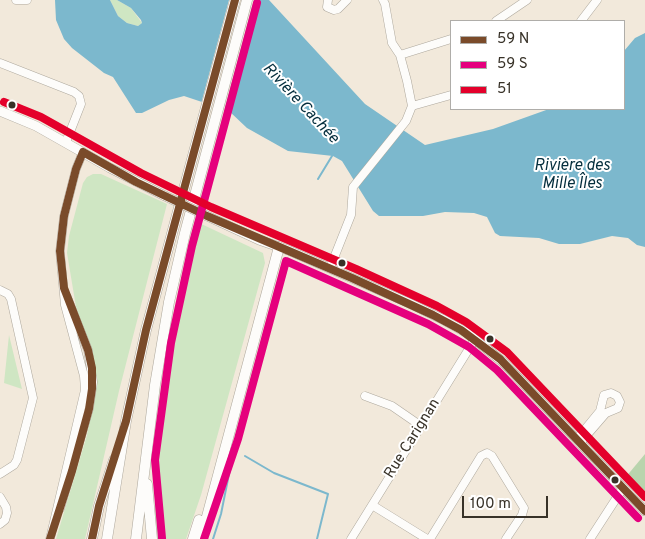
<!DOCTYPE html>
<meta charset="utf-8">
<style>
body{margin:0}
#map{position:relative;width:645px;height:539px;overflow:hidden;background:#f2e9db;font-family:Overpass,sans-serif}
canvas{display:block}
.legend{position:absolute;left:450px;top:20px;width:175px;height:90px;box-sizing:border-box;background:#fff;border:1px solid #afada9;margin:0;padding:6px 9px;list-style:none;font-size:15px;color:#383228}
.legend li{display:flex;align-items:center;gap:10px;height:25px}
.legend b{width:25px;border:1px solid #afada9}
.scale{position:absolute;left:462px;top:496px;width:86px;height:22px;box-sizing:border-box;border:2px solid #383228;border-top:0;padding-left:6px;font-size:15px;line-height:18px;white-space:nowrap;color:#383228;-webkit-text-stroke:4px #fff;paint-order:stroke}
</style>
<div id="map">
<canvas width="645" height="539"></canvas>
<ul class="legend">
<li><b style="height:6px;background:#7a4b2a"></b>59 N</li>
<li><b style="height:6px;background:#e5007d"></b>59 S</li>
<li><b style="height:6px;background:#e4002b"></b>51</li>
</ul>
<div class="scale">100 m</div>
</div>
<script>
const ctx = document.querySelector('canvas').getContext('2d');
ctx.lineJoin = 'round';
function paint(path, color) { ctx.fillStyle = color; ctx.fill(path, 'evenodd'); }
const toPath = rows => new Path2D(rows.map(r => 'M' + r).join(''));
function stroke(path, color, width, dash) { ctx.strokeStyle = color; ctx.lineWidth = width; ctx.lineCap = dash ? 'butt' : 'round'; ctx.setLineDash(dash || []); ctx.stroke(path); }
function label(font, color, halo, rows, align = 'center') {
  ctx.font = font + ' Overpass,sans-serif'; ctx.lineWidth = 4; ctx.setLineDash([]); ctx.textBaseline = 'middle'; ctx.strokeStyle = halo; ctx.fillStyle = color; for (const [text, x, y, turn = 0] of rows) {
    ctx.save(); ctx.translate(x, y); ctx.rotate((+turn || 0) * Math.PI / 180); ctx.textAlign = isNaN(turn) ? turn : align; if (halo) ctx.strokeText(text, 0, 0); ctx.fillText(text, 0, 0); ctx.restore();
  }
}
paint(toPath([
 [110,0,117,0,131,8,142,23,138,26,127,23,118,16],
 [93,174,101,174,167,204,119,391,85,539,56,539,87,435,96,383,93,355,76,307,67,253,69,236,83,183,87,177],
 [195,221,263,253,265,263,201,495,186,539,157,539,155,520,155,497,160,424,174,329],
 [9,335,22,389,4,383]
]), '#cfe6c3');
paint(toPath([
 [645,454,645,498,625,478]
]), '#b9d4ad');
paint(toPath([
 [55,0,110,0,118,16,127,23,138,26,142,23,141,20,131,8,117,0,269,0,365,104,425,145,493,129,549,109,624,109,624,51,635,38,645,33,645,247,637,245,628,238,612,236,580,244,559,244,539,238,500,236,495,233,487,217,474,213,445,212,423,216,379,216,373,211,342,161,333,156,288,151,247,128,229,111,184,96,169,100,142,113,136,113,113,77,104,73,72,48,64,39,56,20]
]), '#7cb8cd');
paint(toPath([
 [229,0,254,0,224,112,201,104]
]), '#f2e9db');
stroke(toPath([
 [318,179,332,156],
 [245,456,274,473,328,494,317,539],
 [213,539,221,514,234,449,288,264]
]), '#7cb8cd', 2);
const minor = toPath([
 [16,0,27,0],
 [328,0,327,7,334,10,338,9,347,0],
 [496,21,527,0],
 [581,21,597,0],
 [400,55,451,39],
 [0,63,74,92,79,96,81,104,66,142],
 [412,106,451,95],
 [330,268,351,215,353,187,406,121,412,106,407,81,400,55,392,43,385,4,383,0],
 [0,290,8,294,11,299,33,398,17,460,14,465,0,474],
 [365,396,392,406,421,426],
 [577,439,600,411,604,395,611,393,617,396,620,402,618,408,606,413,580,443],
 [0,497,6,507,7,513,5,520,0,524],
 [372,505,427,539],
 [60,509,89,409,93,382,88,350,67,297],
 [50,539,85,390,84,376,65,305,60,251,64,216,76,169,83,152],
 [351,539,475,339],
 [430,539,481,456,487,453,492,456,524,508,522,515,506,539],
 [590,539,623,488]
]);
const major = toPath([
 [0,111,36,126,110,168,165,196],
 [207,216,259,240,288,250,409,303,442,319,467,333,503,362,645,511]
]);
const highway = toPath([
 [147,484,152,539],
 [92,539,99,506,114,460],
 [107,539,126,421,146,330,235,0],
 [136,539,155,385,169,302,185,233,247,0],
 [193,539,199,520],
 [201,539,279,247]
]);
stroke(minor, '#aea89d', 9);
stroke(major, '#aea89d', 10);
stroke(highway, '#aea89d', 11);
stroke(minor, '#fdfcfa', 8);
stroke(major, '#fdfcfa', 9);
stroke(highway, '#fdfcfa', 10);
const majorBridge = toPath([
 [165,196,207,216]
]);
stroke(majorBridge, '#aea89d', 10, []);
stroke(majorBridge, '#fdfcfa', 9);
stroke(toPath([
 [50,539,72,471,89,409,92,389,92,368,88,350,64,288,60,251,64,216,76,169,83,152,136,182,207,216,352,278,433,315,461,330,500,359,645,511],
 [92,539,99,506,126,421,146,330,235,0]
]), '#7a4b2a', 8);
stroke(toPath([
 [162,538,155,460,171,343,192,246,257,3],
 [204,539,238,439,286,261,428,324,469,347,497,370,638,518]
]), '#e5007d', 8);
stroke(toPath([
 [4,102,41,117,141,173,211,207,356,269,437,306,466,322,507,352,645,497]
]), '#e4002b', 8);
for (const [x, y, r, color] of [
 [12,105,4.5,"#383228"],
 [342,263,4.5,"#383228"],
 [490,339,4.5,"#383228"],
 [615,480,4.5,"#383228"]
]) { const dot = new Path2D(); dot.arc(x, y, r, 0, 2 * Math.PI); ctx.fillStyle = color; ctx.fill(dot); stroke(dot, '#fff', 2); }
label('15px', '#383228', '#fff', [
 ["Rue Carignan",413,439,-58]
]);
label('italic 16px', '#042e3d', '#fff', [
 ["Rivière Cachée",300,104,47],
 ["Rivière des",572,167],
 ["Mille Îles",572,185]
]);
</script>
